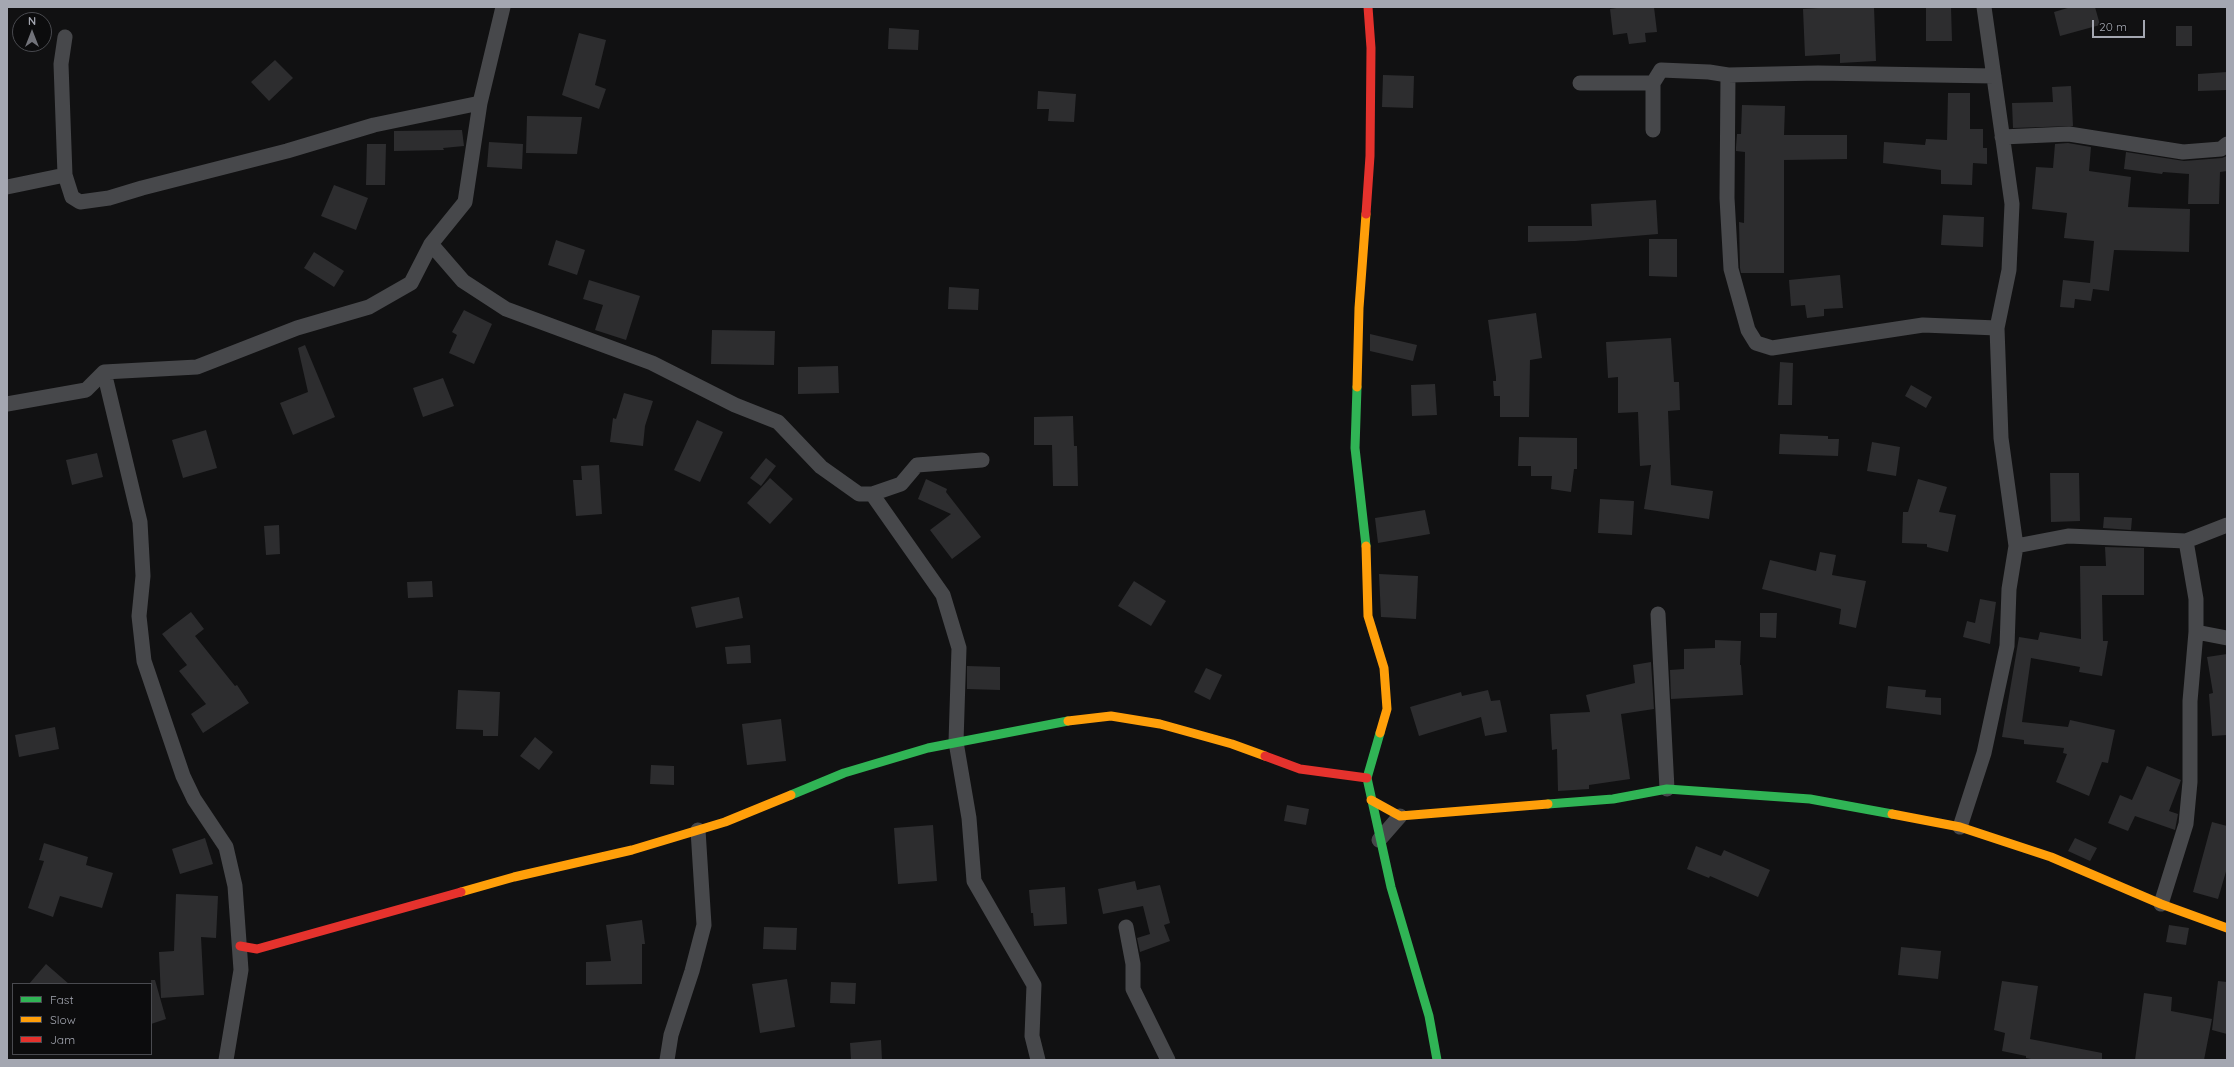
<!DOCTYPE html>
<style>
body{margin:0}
#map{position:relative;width:2234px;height:1067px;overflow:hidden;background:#111112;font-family:Quicksand,sans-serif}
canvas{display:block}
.frame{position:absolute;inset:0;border:8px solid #a4a7b1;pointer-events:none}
.legend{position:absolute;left:12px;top:983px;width:140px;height:72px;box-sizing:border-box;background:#0c0c0d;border:1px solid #494a4f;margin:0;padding:5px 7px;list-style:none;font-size:12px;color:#a4a7b1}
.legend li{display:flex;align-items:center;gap:8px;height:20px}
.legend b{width:20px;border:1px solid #494a4f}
.north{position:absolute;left:12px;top:12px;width:40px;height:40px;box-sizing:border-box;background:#0c0c0d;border:1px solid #494a4f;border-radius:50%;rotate:0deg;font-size:11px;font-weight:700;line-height:16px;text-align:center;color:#a4a7b1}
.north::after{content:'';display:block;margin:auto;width:14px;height:18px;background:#717279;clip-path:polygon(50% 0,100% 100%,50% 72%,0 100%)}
.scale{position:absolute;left:2092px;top:20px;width:53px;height:18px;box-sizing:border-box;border:2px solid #a4a7b1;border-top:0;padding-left:5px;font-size:12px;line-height:14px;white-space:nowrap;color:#a4a7b1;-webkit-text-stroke:3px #0c0c0d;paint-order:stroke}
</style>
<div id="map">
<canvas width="2234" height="1067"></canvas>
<div class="frame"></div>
<ul class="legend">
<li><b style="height:5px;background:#30b455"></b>Fast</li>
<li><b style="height:5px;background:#ff9f0a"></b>Slow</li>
<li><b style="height:5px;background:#e5322d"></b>Jam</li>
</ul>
<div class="north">N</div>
<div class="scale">20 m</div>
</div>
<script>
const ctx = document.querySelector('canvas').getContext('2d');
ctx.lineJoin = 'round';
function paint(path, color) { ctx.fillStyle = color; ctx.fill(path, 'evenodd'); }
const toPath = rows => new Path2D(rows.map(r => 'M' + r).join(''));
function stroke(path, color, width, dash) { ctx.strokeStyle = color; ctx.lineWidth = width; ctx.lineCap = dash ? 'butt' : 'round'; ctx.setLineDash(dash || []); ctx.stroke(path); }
paint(toPath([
 [1623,7,1654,7,1657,32,1645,33,1646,42,1629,44,1627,33,1613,35,1610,9],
 [1834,7,1874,7,1876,61,1840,63,1840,54,1805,56,1803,9],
 [1926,7,1951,7,1952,41,1926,41],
 [2071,7,2095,7,2100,25,2060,36,2054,12],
 [2176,26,2192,26,2192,46,2176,46],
 [889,28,919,30,918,50,888,49],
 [579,33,606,40,595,85,606,89,599,109,562,95],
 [275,60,293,78,269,101,251,82],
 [2227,72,2227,90,2198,91,2198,74],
 [1383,75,1414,76,1413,108,1382,107],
 [2071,86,2073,126,2013,128,2012,103,2053,102,2052,87],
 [1038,91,1076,94,1074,122,1048,121,1049,109,1037,109],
 [1948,93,1970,93,1970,129,1983,129,1983,148,1987,148,1987,164,1973,163,1972,185,1941,184,1941,170,1883,163,1884,142,1925,145,1926,139,1947,140],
 [1742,105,1785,106,1784,135,1847,135,1847,159,1784,160,1784,273,1741,273,1740,268,1739,222,1744,223,1745,152,1736,151,1736,147,1737,134,1741,134],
 [527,116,582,117,577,154,526,153],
 [462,130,464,146,443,148,444,150,394,151,394,131],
 [489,142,523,144,522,169,487,167],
 [2068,143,2091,147,2089,171,2131,177,2128,207,2190,209,2189,252,2114,250,2109,291,2093,289,2091,301,2075,299,2074,308,2060,307,2063,280,2090,283,2094,241,2064,238,2067,213,2032,209,2036,167,2053,168,2055,144],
 [367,144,386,144,385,185,366,185],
 [2126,152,2184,161,2222,158,2227,156,2227,171,2220,172,2219,204,2188,204,2189,174,2163,172,2162,174,2124,169],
 [334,185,368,198,356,230,321,216],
 [1656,200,1658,234,1575,241,1528,242,1528,226,1592,226,1591,204],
 [1943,215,1984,217,1983,247,1941,245],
 [1649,239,1677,239,1677,277,1649,276],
 [556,240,585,250,577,275,548,265],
 [314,252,344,271,334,287,304,268],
 [1840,275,1843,308,1824,309,1824,316,1807,318,1805,305,1791,306,1789,280],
 [589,280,640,296,626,340,595,330,603,305,583,299],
 [949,287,979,289,978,310,948,309],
 [464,310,492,324,474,364,449,353,457,335,452,332],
 [1536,313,1542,358,1530,360,1529,417,1500,417,1500,396,1494,396,1493,381,1496,381,1496,377,1488,320],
 [712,330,775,331,774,365,711,364],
 [1370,334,1417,345,1413,361,1370,351],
 [1671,338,1674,382,1679,382,1680,410,1668,411,1671,485,1713,491,1709,519,1644,509,1651,465,1640,466,1638,412,1618,413,1618,377,1608,378,1606,342],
 [305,345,335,417,293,435,280,403,308,392,298,348],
 [1780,362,1793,363,1792,405,1778,405],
 [838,366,839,393,798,394,798,367],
 [443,378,454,406,423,417,413,388],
 [1435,384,1437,415,1412,416,1411,385],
 [1911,385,1932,397,1926,408,1905,396],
 [624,393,653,401,645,426,643,446,610,442,613,418,616,419],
 [1073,416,1074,446,1077,446,1078,486,1053,486,1052,445,1034,445,1034,417],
 [697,420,723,432,700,482,674,470],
 [206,430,217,468,183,478,172,440],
 [1780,434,1828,436,1828,439,1839,439,1838,456,1779,454],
 [1519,437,1577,438,1577,469,1574,469,1571,492,1551,489,1552,476,1531,476,1531,466,1518,466],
 [1872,442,1900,447,1896,476,1867,471],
 [97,453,103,477,72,485,66,460],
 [766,458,776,466,761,486,750,478],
 [599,465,602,514,576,516,573,480,582,480,581,466],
 [2050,473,2079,473,2080,521,2051,522],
 [770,478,793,499,770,524,747,503],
 [926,479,947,489,946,492,981,537,952,559,930,530,951,514,918,499],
 [1918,479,1947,487,1939,512,1956,515,1948,552,1927,547,1927,544,1902,543,1903,512,1908,512],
 [1600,499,1634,501,1632,535,1598,533],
 [1425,510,1430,534,1378,543,1375,518],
 [2104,517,2132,518,2131,530,2103,528],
 [279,525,280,554,266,555,264,526],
 [2105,547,2144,548,2144,595,2102,595,2103,641,2108,641,2102,676,2079,672,2080,667,2031,658,2022,722,2068,727,2070,720,2115,730,2108,763,2102,762,2089,796,2056,782,2067,754,2063,753,2064,748,2024,744,2024,740,2002,737,2019,637,2038,640,2040,632,2081,639,2080,566,2106,566],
 [1820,552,1836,555,1832,575,1866,581,1856,628,1839,624,1841,609,1762,589,1770,560,1816,571],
 [1379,574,1418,576,1416,619,1381,617],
 [432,581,433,597,408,598,407,582],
 [1134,581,1166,601,1151,626,1118,606],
 [739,597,743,618,696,628,691,607],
 [1980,599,1996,602,1990,644,1963,637,1967,621,1975,623],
 [191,612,204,629,195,636,235,686,237,685,249,703,203,733,191,714,206,704,179,671,187,665,162,634],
 [1760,613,1777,613,1776,638,1760,637],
 [1715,640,1741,641,1740,665,1741,665,1743,695,1671,699,1670,670,1684,669,1684,649,1715,648],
 [750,645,751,663,727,664,725,647],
 [2227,654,2227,735,2212,736,2209,694,2213,693,2207,657],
 [1651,662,1654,709,1621,714,1630,779,1589,785,1589,789,1558,791,1557,749,1552,750,1550,714,1590,712,1586,695,1635,683,1633,665],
 [967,666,1000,667,1000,690,967,689],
 [1206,668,1222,675,1210,700,1194,692],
 [1888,686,1926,690,1925,697,1941,698,1941,715,1886,708],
 [458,690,500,692,498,736,483,736,483,730,456,729],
 [1488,690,1491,701,1500,700,1507,732,1485,736,1481,717,1419,736,1410,707,1461,692,1462,696],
 [781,719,786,761,747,765,742,724],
 [55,727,59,749,19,757,15,735],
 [535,737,553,752,539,770,520,756],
 [651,765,674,766,674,785,650,784],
 [2147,766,2181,780,2169,811,2178,814,2175,830,2135,816,2128,831,2108,823,2120,795,2132,800],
 [1287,805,1309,809,1306,825,1284,821],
 [2212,822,2227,826,2227,868,2218,899,2193,892],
 [933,825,937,881,898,884,894,828],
 [205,838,213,864,180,874,172,849],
 [2075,838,2097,848,2090,861,2068,851],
 [44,843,88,857,86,865,113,873,102,908,60,896,53,917,28,908,44,861,39,860],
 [1696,846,1721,856,1724,850,1770,870,1758,897,1710,876,1709,878,1687,869],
 [1135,881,1137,890,1160,885,1170,923,1164,925,1170,941,1140,952,1137,938,1150,934,1143,906,1103,914,1098,889],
 [1065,887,1067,924,1034,926,1033,913,1031,913,1029,890],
 [176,894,218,896,216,938,201,937,204,995,161,998,159,952,174,951],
 [642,920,645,944,642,944,642,984,586,985,586,962,611,961,606,925],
 [2169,925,2189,928,2186,945,2166,942],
 [764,927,797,928,796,950,763,949],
 [1901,947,1941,951,1938,979,1898,975],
 [46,964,69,984,29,984],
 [787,979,795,1027,760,1033,752,984],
 [151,980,155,980,166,1019,151,1024],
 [2002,981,2038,986,2030,1039,2102,1053,2102,1060,2036,1060,2026,1058,2026,1056,2002,1051,2005,1033,1994,1030],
 [2218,981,2227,982,2227,1034,2212,1030],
 [831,982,856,983,855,1004,830,1003],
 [2144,993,2172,997,2171,1011,2212,1019,2204,1060,2135,1060],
 [881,1040,882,1060,851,1060,850,1043]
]), '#2d2d2f');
stroke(toPath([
 [65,37,61,64,65,175,72,197,80,202,109,198,142,188,287,151,374,125,480,103],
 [1728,75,1727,198,1731,269,1748,330,1756,343,1772,348,1923,325,1997,328],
 [1580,83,1653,83],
 [1653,130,1653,83,1661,70,1709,72,1728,75,1818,73,1994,76],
 [2002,137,2069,134,2183,152,2221,149,2227,144],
 [7,187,65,175],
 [431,244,463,281,506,309,652,363,735,405,778,422,821,467,859,494,872,494,901,484,917,465,982,460],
 [104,372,140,522,143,576,139,616,144,661,183,776,194,799,226,847,235,886,241,970,226,1060],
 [7,404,86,390,104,372,197,367,297,328,369,307,411,283,431,244,465,202,480,103,503,7],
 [872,494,943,595,959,648,956,742,969,818,974,881,1034,985,1032,1036,1038,1060],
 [2016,546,2068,536,2186,541,2227,525],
 [1658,614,1667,789],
 [2196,632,2227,638],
 [1960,827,1984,753,2007,646,2009,589,2016,546,2001,438,1997,328,2009,270,2012,204,1984,7],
 [1379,840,1400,816],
 [2161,904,2186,824,2190,782,2190,701,2196,632,2196,599,2186,541],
 [1126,927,1133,964,1133,989,1168,1060],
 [667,1060,671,1035,692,971,704,925,698,830]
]), '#47484b', 15);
stroke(toPath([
 [1357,387,1355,448,1366,546],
 [1380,733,1367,778,1391,887,1429,1016,1437,1060],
 [791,795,844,773,928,748,1068,721],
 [1548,804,1613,799,1667,789,1810,799,1892,814]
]), '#30b455', 9);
stroke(toPath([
 [1357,387,1359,308,1366,214],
 [1366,546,1368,616,1384,668,1387,709,1380,733],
 [1068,721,1111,716,1160,724,1232,744,1265,756],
 [1371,800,1400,816,1548,804],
 [1892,814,1960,827,2051,857,2161,904,2227,928],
 [461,892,514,877,632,850,725,822,791,795]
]), '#ff9f0a', 9);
stroke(toPath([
 [1366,214,1370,156,1371,48,1368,7],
 [1265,756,1300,769,1367,778],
 [240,946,257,949,461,892]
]), '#e5322d', 9);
</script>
